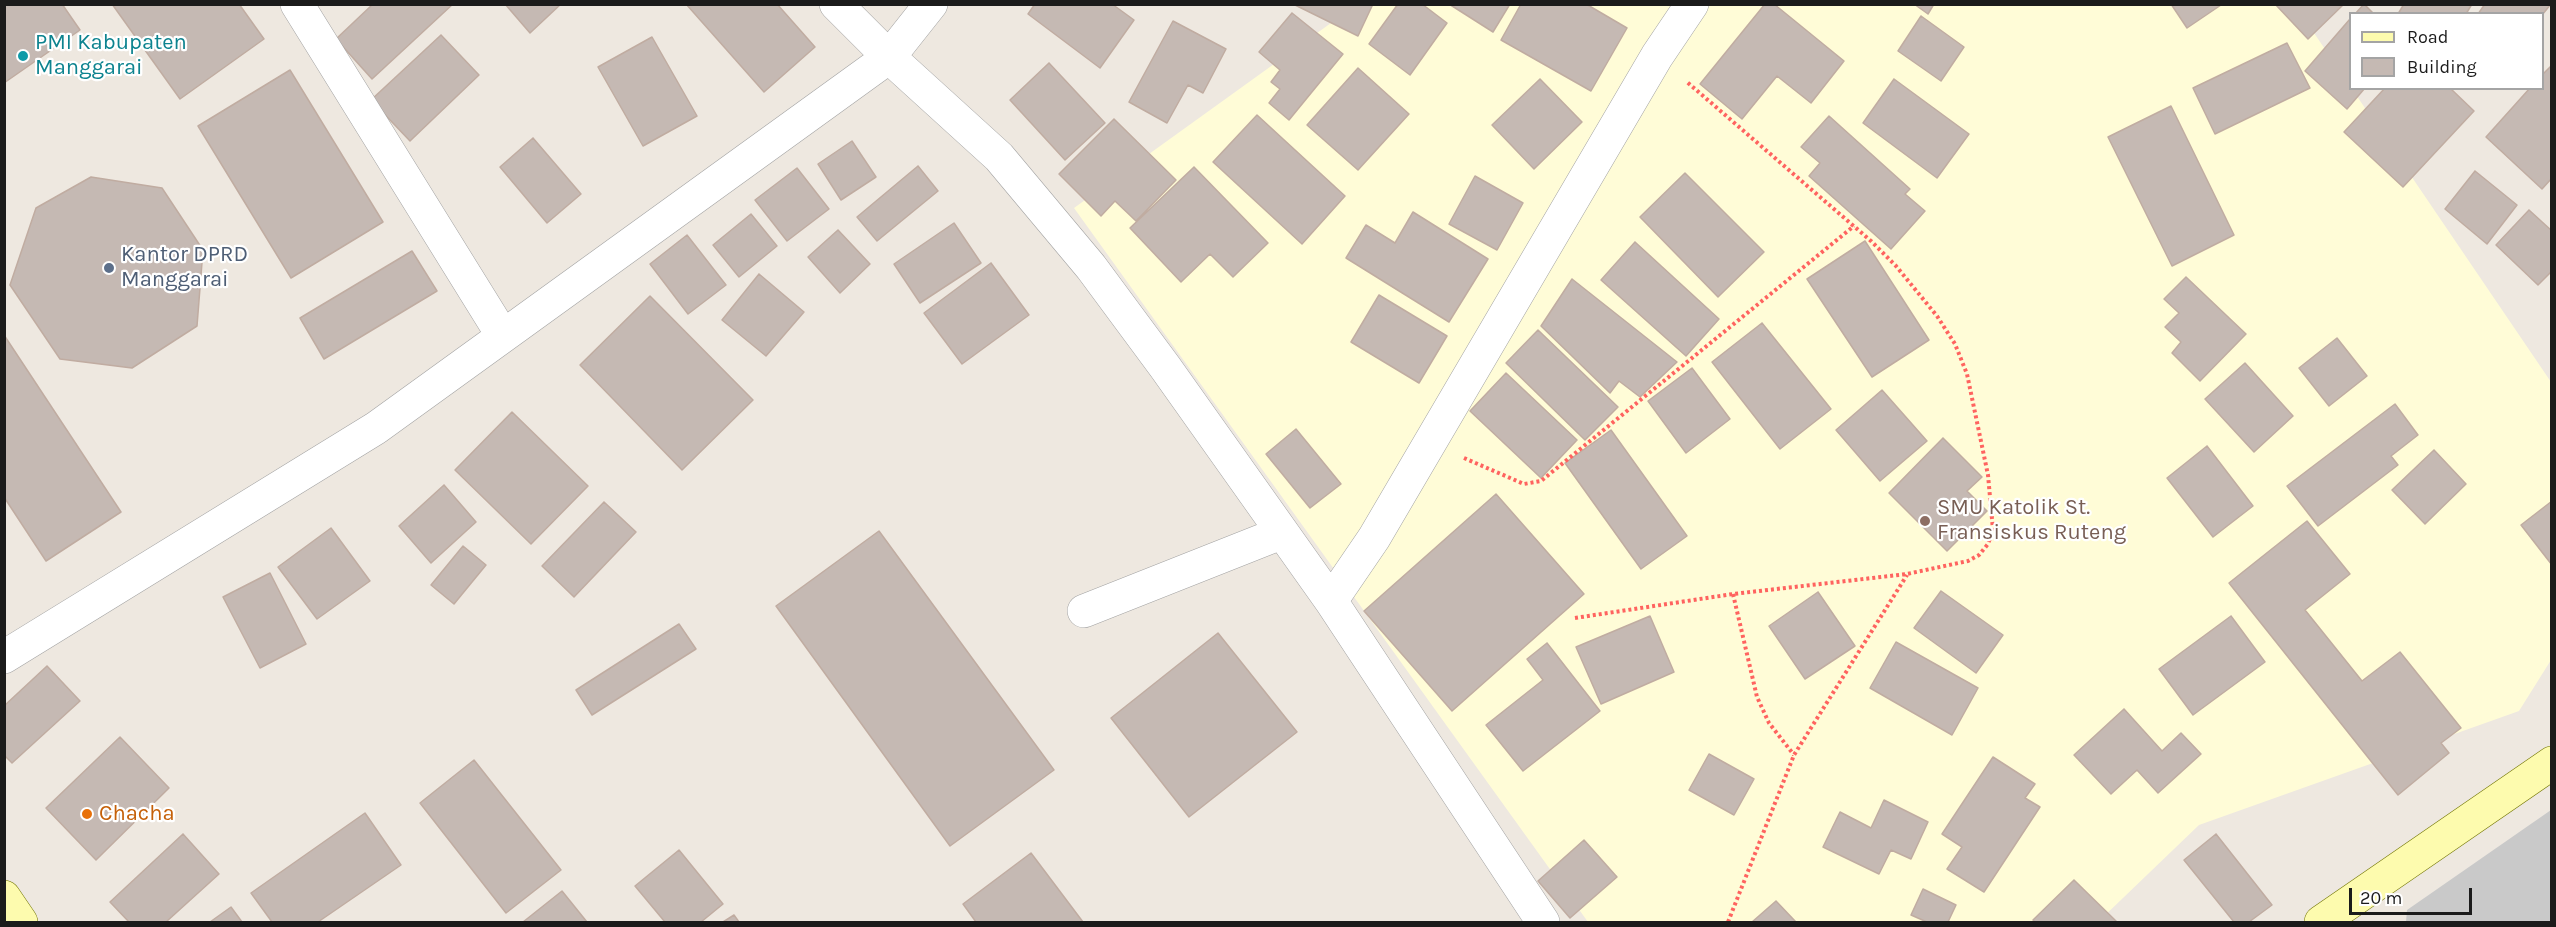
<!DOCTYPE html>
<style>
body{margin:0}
#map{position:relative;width:2556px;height:927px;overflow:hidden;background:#eee8e0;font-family:Karla,sans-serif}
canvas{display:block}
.frame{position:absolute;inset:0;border:6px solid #1b1b1b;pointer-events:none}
.legend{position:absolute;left:2349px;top:12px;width:195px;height:78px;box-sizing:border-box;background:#fff;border:2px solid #a4a4a4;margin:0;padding:8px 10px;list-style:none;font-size:18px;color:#1b1b1b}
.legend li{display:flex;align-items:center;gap:12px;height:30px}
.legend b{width:30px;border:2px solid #a4a4a4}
.scale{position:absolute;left:2349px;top:888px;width:123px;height:27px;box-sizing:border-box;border:3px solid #1b1b1b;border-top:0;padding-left:8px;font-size:18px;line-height:21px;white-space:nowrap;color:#1b1b1b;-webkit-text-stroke:4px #fff;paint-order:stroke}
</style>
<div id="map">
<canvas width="2556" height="927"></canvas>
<div class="frame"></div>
<ul class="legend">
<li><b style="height:8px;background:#fdfbae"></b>Road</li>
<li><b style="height:16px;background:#c5b9b3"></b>Building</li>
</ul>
<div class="scale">20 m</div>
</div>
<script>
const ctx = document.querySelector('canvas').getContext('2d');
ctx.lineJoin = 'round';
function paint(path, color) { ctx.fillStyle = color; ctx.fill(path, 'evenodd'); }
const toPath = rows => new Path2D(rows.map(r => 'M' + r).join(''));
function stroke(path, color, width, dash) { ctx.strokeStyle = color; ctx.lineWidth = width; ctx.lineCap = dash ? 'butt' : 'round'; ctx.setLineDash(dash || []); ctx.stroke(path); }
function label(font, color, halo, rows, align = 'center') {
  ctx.font = font + ' Karla,sans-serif'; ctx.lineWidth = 4.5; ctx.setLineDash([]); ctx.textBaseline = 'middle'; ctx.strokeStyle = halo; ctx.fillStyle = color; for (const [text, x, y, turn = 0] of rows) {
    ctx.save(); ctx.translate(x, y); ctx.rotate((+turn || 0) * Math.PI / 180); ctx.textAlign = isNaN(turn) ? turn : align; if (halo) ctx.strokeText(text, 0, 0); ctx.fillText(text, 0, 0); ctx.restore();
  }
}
paint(toPath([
 [1356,5,2295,5,2551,382,2551,660,2519,711,2199,825,2098,922,1588,922,1074,208]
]), '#fffcd7');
paint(toPath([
 [2551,810,2551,922,2406,922,2407,910]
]), '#c9c9c9');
const building = toPath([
 [4,4,62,4,80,30,4,83,4,4],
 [112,4,239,4,264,39,180,99,112,4],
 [373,4,453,4,372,79,336,39,373,4],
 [505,4,561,4,530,33,505,4],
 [686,4,777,4,815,47,764,92,686,4],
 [1035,4,1112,4,1134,20,1100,68,1028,14,1035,4],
 [1293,4,1373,4,1358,36,1293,4],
 [1398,4,1422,4,1447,23,1410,75,1369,44,1398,4],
 [1449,4,1510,4,1493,32,1449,4],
 [1521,4,1586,4,1627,28,1591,91,1501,40,1521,4],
 [1765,4,1774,4,1844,61,1811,103,1777,76,1742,119,1700,84,1765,4],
 [1914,4,1934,4,1928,14,1914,4],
 [2171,4,2220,4,2221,5,2187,28,2171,4],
 [2275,4,2344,4,2308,39,2275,4],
 [2364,4,2374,14,2355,14,2364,4],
 [2404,4,2472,4,2466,14,2398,14,2404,4],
 [2485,4,2551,4,2542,15,2478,14,2485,4],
 [1292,13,1343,54,1289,120,1269,103,1280,89,1271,82,1280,70,1259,52,1292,13],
 [1921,16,1964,47,1941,81,1898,51,1921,16],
 [2350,19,2350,88,2365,88,2347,109,2305,71,2350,19],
 [1173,21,1226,49,1203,93,1188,85,1167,123,1129,102,1173,21],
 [441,35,479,75,410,141,371,100,441,35],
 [652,37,697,116,643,146,598,67,652,37],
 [2287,43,2310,88,2215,134,2193,88,2287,43],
 [1049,63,1105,123,1065,160,1010,100,1049,63],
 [2552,65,2552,178,2542,189,2486,137,2530,88,2542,88,2542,75,2552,65],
 [1358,68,1409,114,1358,170,1307,125,1358,68],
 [290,70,383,222,291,278,198,126,290,70],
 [1540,79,1582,122,1534,169,1492,125,1540,79],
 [1894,79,1969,134,1937,178,1863,123,1894,79],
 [2385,88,2450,88,2474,111,2403,187,2344,132,2385,88],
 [2171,106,2234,235,2172,266,2108,137,2171,106],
 [1257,115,1345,196,1302,244,1213,162,1257,115],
 [1829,116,1910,189,1905,194,1925,211,1891,249,1809,176,1820,163,1801,147,1829,116],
 [1114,119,1176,180,1136,221,1115,201,1101,216,1059,174,1114,119],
 [533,138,581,194,547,223,500,167,533,138],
 [852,141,876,177,841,200,818,164,852,141],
 [918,166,938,191,877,241,857,217,918,166],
 [1194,167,1268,243,1233,277,1210,254,1181,282,1130,228,1194,167],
 [797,168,829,209,787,241,755,200,797,168],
 [2475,171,2517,205,2487,244,2445,209,2475,171],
 [1685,173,1764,252,1718,297,1640,217,1685,173],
 [1475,176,1523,203,1497,250,1449,224,1475,176],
 [91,177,162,188,203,250,197,326,132,368,60,359,10,285,36,208,91,177],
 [2529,210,2552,231,2552,271,2538,285,2496,245,2529,210],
 [1413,212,1488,259,1449,322,1346,258,1366,225,1395,243,1413,212],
 [751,214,777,246,739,277,713,245,751,214],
 [954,223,981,263,920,303,894,264,954,223],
 [838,230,870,264,840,293,808,257,838,230],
 [687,235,726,285,688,314,650,264,687,235],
 [1865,241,1929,340,1872,377,1807,279,1865,241],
 [1635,242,1719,319,1686,356,1601,280,1635,242],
 [412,251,437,291,324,359,300,318,412,251],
 [991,263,1029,315,962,364,924,313,991,263],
 [759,274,804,312,766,356,722,320,759,274],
 [2186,277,2246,334,2200,381,2172,353,2181,342,2165,327,2179,313,2164,299,2186,277],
 [1572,279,1677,362,1640,397,1619,381,1610,393,1541,326,1572,279],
 [1379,295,1447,336,1419,383,1351,342,1379,295],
 [650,296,753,400,682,470,580,365,650,296],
 [1762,323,1831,409,1780,449,1712,362,1762,323],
 [1538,330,1618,407,1585,440,1506,363,1538,330],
 [4,335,121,512,46,561,4,497,4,335],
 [2337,338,2367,376,2329,406,2299,368,2337,338],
 [2245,363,2293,416,2254,452,2205,399,2245,363],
 [1692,368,1730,419,1686,453,1648,401,1692,368],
 [1506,373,1577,440,1541,478,1470,411,1506,373],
 [1882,390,1927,441,1880,481,1836,430,1882,390],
 [2395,404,2418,435,2391,456,2398,465,2318,526,2287,486,2395,404],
 [512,412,588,486,531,544,455,470,512,412],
 [1296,429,1341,484,1310,508,1266,454,1296,429],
 [1611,430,1687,536,1641,569,1565,463,1611,430],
 [1943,438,1982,477,1967,491,1987,511,1947,551,1889,493,1943,438],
 [2207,446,2253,506,2213,537,2167,478,2207,446],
 [2434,450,2466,484,2425,524,2392,490,2434,450],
 [444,485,476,522,431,563,399,526,444,485],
 [1496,494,1584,594,1452,711,1364,611,1496,494],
 [2552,501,2552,565,2521,525,2552,501],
 [604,502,636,532,574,597,542,566,604,502],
 [2307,521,2350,574,2305,610,2362,681,2400,652,2461,728,2441,743,2449,753,2398,795,2229,583,2307,521],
 [331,528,370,581,317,619,278,567,331,528],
 [879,531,1054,770,950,846,776,606,879,531],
 [463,546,486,565,454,604,431,585,463,546],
 [270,573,306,644,260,668,223,597,270,573],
 [1941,591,2003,635,1976,673,1914,628,1941,591],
 [1818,592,1855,646,1805,679,1769,626,1818,592],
 [1650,616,1674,672,1601,704,1576,647,1650,616],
 [2231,616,2265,662,2193,715,2159,669,2231,616],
 [679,624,696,649,592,715,576,690,679,624],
 [1218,633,1297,732,1189,817,1111,718,1218,633],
 [1896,642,1978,688,1952,735,1870,688,1896,642],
 [1547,643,1600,711,1523,771,1486,725,1543,680,1527,659,1547,643],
 [47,666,80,701,12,763,4,755,4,706,47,666],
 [2124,709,2162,751,2181,733,2201,754,2158,793,2137,770,2111,794,2074,755,2124,709],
 [120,737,169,788,96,860,46,808,120,737],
 [1709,754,1754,779,1734,815,1689,790,1709,754],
 [1993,757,2035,784,2025,798,2040,807,1984,892,1947,869,1962,847,1942,834,1993,757],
 [474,760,561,870,506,913,420,803,474,760],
 [1884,800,1928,822,1911,859,1891,850,1879,874,1823,847,1840,812,1871,828,1884,800],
 [365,813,401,865,318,922,272,922,251,893,365,813],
 [183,834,219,874,166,922,129,922,110,902,183,834],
 [2216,834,2272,905,2249,922,2234,922,2184,860,2216,834],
 [1584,840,1617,877,1570,918,1538,881,1584,840],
 [679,850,723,904,701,922,665,922,635,886,679,850],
 [1031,853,1083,922,976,922,963,904,1031,853],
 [2074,880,2117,922,2035,922,2033,920,2074,880],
 [1923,889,1956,905,1948,922,1927,922,1911,915,1923,889],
 [562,891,587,922,523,922,562,891],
 [1776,901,1796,922,1752,922,1776,901],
 [231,907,242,922,210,922,231,907],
 [734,915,739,922,723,922,734,915]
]);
paint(building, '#c5b9b3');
stroke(building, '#c0aca1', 1.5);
const street = toPath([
 [297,4,503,336],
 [836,4,889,57,999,157,1091,267,1165,367,1331,601,1543,922],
 [1331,601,1374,538,1657,56,1692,4],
 [1084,611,1281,533],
 [4,657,376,428,889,57,931,4]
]);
const secondary = toPath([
 [4,897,21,922],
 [2321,922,2552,763]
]);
stroke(street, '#a2a2a2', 34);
stroke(secondary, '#717400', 34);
stroke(toPath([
 [1464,458,1524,484,1541,481,1854,226],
 [1733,594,1757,697,1769,723,1794,755],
 [1575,618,1733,594,1907,574,1968,561,1979,555,1988,544,1993,530,1988,475,1967,374,1955,344,1937,316,1896,266,1871,241,1687,82],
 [1728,922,1794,755,1907,575]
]), '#ff635f', 4, [3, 3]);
stroke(street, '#fff', 33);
stroke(secondary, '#fdfbae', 33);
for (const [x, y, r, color] of [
 [23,56,6,"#0f9aa8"],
 [109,268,6,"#5c6f8a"],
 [1925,521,6,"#8d6e63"],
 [87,814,6,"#e8710a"]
]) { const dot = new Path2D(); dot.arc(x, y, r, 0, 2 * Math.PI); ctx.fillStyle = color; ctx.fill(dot); stroke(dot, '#fff', 2); }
label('22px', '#0d838f', '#fff', [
 ["PMI Kabupaten",35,43],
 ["Manggarai",35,68]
], 'left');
label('22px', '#4e5e75', '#fff', [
 ["Kantor DPRD",121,255],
 ["Manggarai",121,280]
], 'left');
label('22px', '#785e54', '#fff', [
 ["SMU Katolik St.",1937,508],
 ["Fransiskus Ruteng",1937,533]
], 'left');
label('22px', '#c56008', '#fff', [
 ["Chacha",99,814]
], 'left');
</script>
